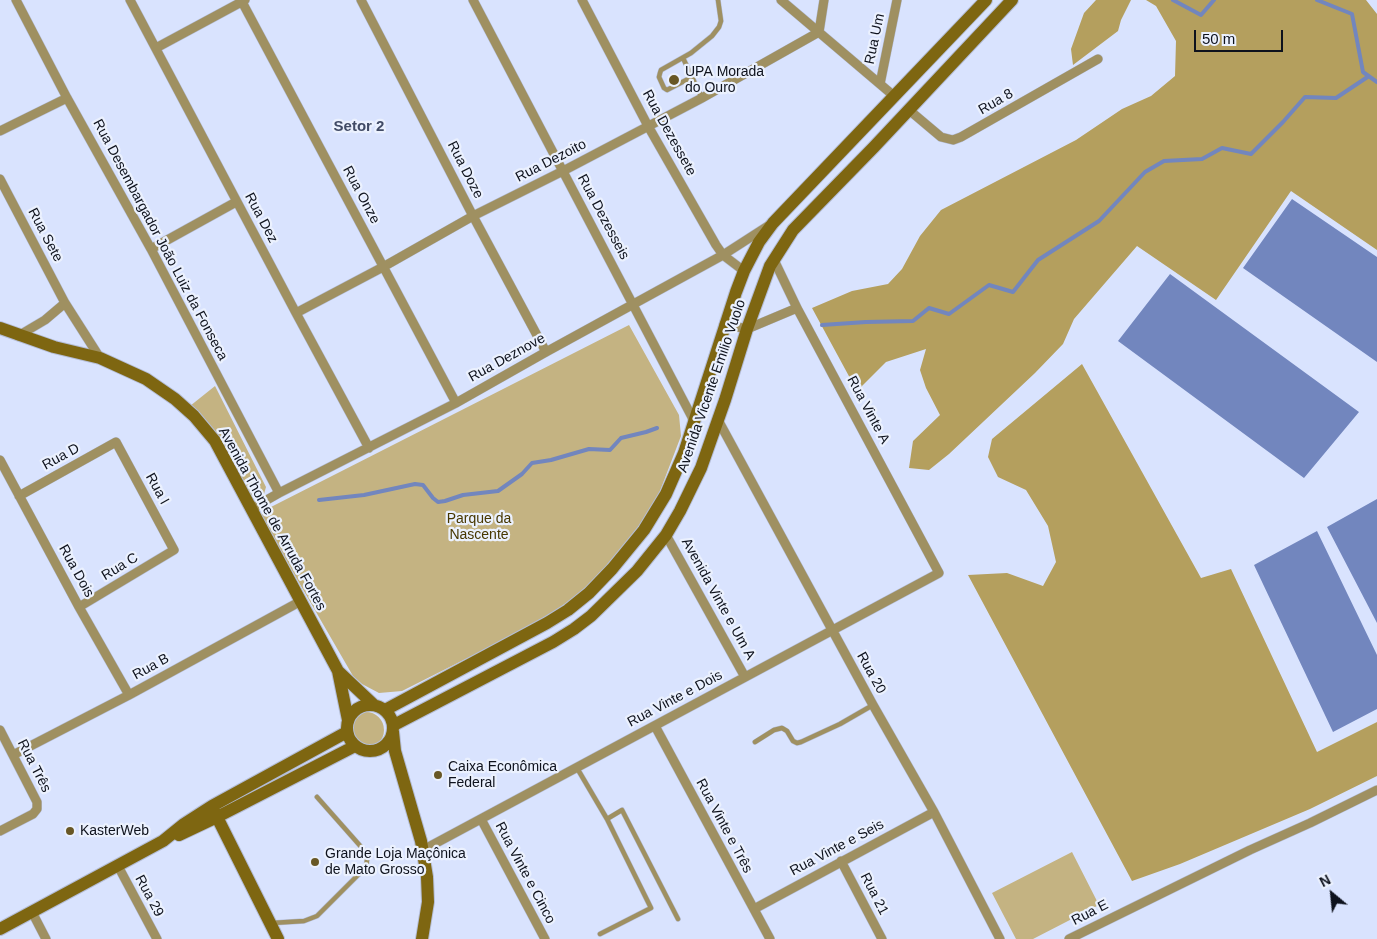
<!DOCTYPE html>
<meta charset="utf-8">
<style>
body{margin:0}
#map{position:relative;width:1377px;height:939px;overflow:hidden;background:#d9e3fe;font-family:Helvetica,sans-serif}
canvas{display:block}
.north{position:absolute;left:1307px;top:869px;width:50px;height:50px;-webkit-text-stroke:4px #ebf1fe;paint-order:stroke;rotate:332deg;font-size:14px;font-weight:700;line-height:20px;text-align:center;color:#0e121d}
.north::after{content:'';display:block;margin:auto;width:18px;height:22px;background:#0e121d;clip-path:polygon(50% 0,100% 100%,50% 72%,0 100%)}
.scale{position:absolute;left:1194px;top:30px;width:89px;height:22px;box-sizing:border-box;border:2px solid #0e121d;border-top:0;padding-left:6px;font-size:15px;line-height:18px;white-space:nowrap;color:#0e121d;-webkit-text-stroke:4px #ebf1fe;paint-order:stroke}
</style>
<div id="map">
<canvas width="1377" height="939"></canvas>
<div class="north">N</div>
<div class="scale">50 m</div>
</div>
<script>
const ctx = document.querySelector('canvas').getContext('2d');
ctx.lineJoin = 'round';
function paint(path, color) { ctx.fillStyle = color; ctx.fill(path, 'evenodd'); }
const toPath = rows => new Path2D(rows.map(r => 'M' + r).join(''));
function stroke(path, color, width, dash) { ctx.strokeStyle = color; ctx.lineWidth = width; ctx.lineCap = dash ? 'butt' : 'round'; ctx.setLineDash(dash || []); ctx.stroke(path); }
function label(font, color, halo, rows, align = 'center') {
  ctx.font = font + ' Helvetica,sans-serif'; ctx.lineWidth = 4.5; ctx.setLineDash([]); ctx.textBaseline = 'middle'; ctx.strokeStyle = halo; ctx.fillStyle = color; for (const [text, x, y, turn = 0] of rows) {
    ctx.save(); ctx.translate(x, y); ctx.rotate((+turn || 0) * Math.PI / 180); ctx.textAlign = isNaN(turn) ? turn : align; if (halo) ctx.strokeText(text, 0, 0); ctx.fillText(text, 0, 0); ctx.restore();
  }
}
paint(toPath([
 [629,325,679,415,681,436,655,504,626,547,585,590,537,623,402,691,379,693,362,684,353,676,264,522,261,515,269,508],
 [215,386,266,487,264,494,261,496,251,496,190,406],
 '348 730a18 18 0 1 1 36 0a18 18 0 1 1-36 0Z',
 [1072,852,1099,905,1033,939,1016,939,992,893]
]), '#c4b382');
paint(toPath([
 [1096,0,1131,0,1121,20,1118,31,1073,65,1071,49,1084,13],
 [1146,0,1366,0,1377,14,1377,250,1291,191,1216,300,1137,246,1074,319,1063,344,1035,373,949,454,929,470,909,468,913,441,940,415,926,388,920,370,926,349,886,362,857,391,812,308,852,291,888,284,902,269,920,236,941,210,1076,140,1122,109,1151,96,1175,76,1176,41,1156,6],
 [1082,364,1201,578,1231,569,1317,752,1377,722,1377,776,1310,809,1180,864,1132,881,968,575,1007,573,1043,586,1056,562,1048,526,1026,490,998,477,988,457,992,439]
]), '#b49f5e');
paint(toPath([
 [1292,199,1377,257,1377,362,1243,268],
 [1170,274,1359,412,1304,478,1118,341],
 [1377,499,1377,623,1327,527],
 [1317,531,1377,655,1377,709,1333,732,1254,565]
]), '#7286be');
stroke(toPath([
 [1173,0,1201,15,1214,0],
 [1317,0,1352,14,1363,72,1377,82],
 [822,325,866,322,913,321,929,308,949,314,989,285,1013,292,1038,260,1099,221,1145,172,1164,161,1202,159,1222,148,1251,154,1283,122,1305,97,1336,98,1369,76],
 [319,500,364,495,415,484,423,485,433,498,438,502,445,501,463,495,498,491,522,474,532,463,551,460,589,449,610,450,621,438,646,432,657,428]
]), '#7286be', 4);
const service = toPath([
 [683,58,702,98],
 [692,77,667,90,664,88,659,77,660,73,661,70,691,53,712,36,719,27,721,21,718,0],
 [755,742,774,730,782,728,787,731,793,741,797,743,801,742,840,724,873,705],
 [577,768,607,819,622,810,678,919],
 [272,923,304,921,317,916,366,867,367,860,363,849,317,797],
 [600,934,651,908,607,819]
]);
const minor = toPath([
 [16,0,67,98,151,249,279,493],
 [130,0,296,313,369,448],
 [241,0,456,403],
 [361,0,473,216,546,352],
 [473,0,694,421],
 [582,0,648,126,716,245,723,255,744,271],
 [781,0,894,96],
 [156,48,245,0],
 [880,84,897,0],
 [909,110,941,137,953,140,961,137,1098,59],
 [0,131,67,98],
 [0,179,65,303,100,358],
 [151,249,236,202],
 [296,313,383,267,473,216,563,171,702,98,819,32,824,0],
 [724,324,747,329,797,308],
 [18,336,45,320,65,303],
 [718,420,873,705,934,812,1000,939],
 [0,460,79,607,129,695],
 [19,496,116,442,174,550,79,607],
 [251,509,279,493,456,403,546,352,723,255,768,226],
 [666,535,745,677],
 [655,726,770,939],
 [0,730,37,802,37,809,33,814,0,831],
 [13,755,129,695,301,601],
 [481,819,545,939],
 [423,850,939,573,797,308,774,260],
 [841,861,882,939],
 [118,866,157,939],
 [754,909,934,812],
 [32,912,46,939],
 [1069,939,1250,850,1310,823,1377,790]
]);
const secondary = toPath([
 [0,328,54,347,100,358,146,379,175,399,194,416,215,441,338,671,348,720],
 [338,671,374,705],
 '347 728a23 23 0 1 1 46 0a23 23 0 1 1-46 0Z',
 [385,710,547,623,568,610,589,593,612,569,644,530,666,494,684,453,736,292,744,271,759,242,773,223,986,0],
 [394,725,553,642,574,629,591,616,637,571,666,535,680,511,701,468,725,400,747,329,770,266,793,230,874,147,1012,0],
 [393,732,395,751,421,841,427,877,428,902,422,939],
 [214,811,278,939],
 [179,835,217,817,355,746],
 [0,929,163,841,184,824,212,806,347,732]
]);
stroke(service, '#b4bdd6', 5.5);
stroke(minor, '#b4bdd6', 10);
stroke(secondary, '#b4bdd6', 14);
stroke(service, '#9f9061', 4.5);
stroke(minor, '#9f9061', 9);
stroke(secondary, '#7e6611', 12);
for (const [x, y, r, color] of [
 [674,80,6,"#685725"],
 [438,775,5,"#685725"],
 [70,831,5,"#685725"],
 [315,862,5,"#685725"]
]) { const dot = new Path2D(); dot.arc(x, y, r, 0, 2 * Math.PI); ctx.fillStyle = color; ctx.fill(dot); stroke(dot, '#ebf1fe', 2); }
label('14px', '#0e121d', '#ebf1fe', [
 ["Rua Um",875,39,-78],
 ["Rua 8",996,102,-30],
 ["Rua Dezessete",669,133,61],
 ["Rua Dezoito",551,161,-27],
 ["Rua Doze",465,170,63],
 ["Rua Onze",361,195,62],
 ["Rua Dezesseis",603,217,62],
 ["Rua Dez",261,218,62],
 ["Rua Sete",45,235,62],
 ["Rua Desembargador João Luiz da Fonseca",160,240,62],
 ["Rua Deznove",507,358,-29],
 ["Avenida Vicente Emilio Vuolo",712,386,-71],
 ["Rua Vinte A",868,410,62],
 ["Rua D",61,457,-29],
 ["Rua I",157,489,61],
 ["Avenida Thome de Arruda Fortes",272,519,61],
 ["Rua C",120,567,-31],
 ["Rua Dois",76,571,61],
 ["Avenida Vinte e Um A",718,599,61],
 ["Rua B",151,667,-29],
 ["Rua 20",871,673,61],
 ["Rua Vinte e Dois",675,699,-28],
 ["Rua Três",34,766,63],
 ["Rua Vinte e Três",724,826,62],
 ["Rua Vinte e Seis",837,848,-28],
 ["Rua Vinte e Cinco",525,873,62],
 ["Rua 21",874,894,63],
 ["Rua 29",149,896,62],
 ["Rua E",1090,913,-27]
]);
label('14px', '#0e121d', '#ebf1fe', [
 ["UPA Morada",685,72],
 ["do Ouro",685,88],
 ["Caixa Econômica",448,767],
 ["Federal",448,783],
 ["KasterWeb",80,831],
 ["Grande Loja Maçônica",325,854],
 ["de Mato Grosso",325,870]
], 'left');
label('14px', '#473700', '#ebf1fe', [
 ["Parque da",479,519],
 ["Nascente",479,535]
]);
label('bold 15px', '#414b66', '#ebf1fe', [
 ["Setor 2",359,127]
]);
</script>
